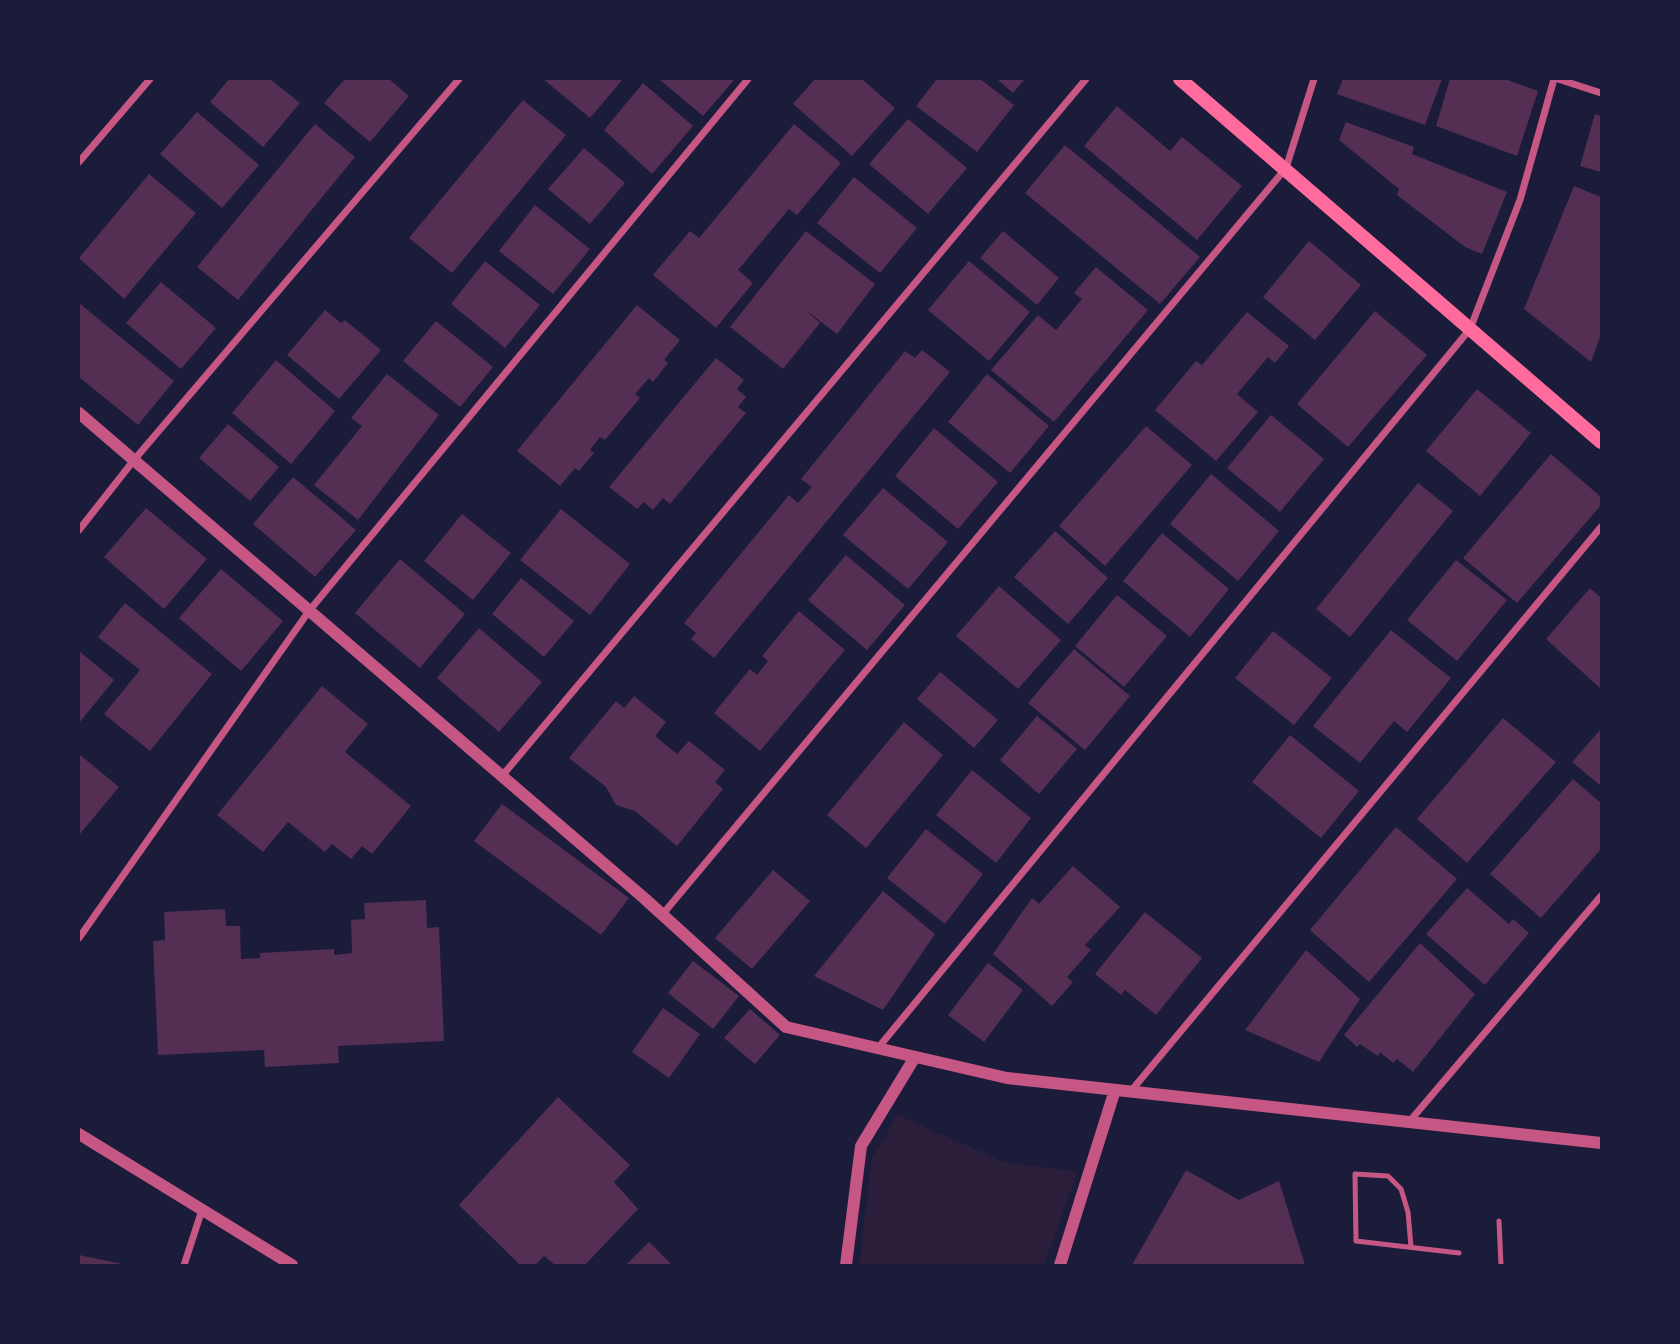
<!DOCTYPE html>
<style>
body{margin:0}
#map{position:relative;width:1680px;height:1344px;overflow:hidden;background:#1b1b3a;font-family:Arial,sans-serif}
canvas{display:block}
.frame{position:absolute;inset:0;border:80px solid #1b1b3a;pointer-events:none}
</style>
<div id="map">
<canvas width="1680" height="1344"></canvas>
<div class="frame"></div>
</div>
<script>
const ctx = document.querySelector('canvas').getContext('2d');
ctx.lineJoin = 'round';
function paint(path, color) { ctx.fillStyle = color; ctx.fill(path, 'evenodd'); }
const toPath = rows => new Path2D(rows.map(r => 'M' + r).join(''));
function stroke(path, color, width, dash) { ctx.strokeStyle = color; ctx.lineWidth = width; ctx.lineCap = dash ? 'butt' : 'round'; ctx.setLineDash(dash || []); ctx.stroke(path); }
paint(toPath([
 [898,1115,1007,1163,1078,1171,1044,1265,859,1265,872,1157]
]), '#2a1e3b');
paint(toPath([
 [229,79,270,79,300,103,263,147,210,102],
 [345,79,389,79,409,96,370,142,324,103],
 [543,79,623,79,590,118],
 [659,79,735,79,703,116],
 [815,79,862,79,895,108,852,156,793,104],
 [937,79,980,79,1014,105,977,152,916,106],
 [997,79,1025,79,1013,93],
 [1343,79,1442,79,1425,125,1337,94],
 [1450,79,1505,79,1538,91,1517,156,1436,126],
 [643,83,693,126,652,174,604,130],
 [523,100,566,135,452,273,409,238],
 [1117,106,1170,151,1182,137,1242,186,1197,240,1084,146],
 [197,112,259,165,222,208,160,154],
 [1595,114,1601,116,1601,172,1580,166],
 [908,119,967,168,928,214,869,164],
 [1346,122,1414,147,1412,154,1507,192,1482,254,1465,247,1397,195,1399,189,1339,140],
 [315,124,355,157,238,300,197,267],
 [794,124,841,163,797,215,789,209,738,270,753,283,716,328,653,275,690,231,699,238],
 [1065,145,1200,257,1160,304,1025,193],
 [584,148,625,183,590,224,548,189],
 [149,174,196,213,124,299,79,258],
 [854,177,917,228,880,273,817,223],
 [1574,186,1601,197,1601,334,1591,362,1524,309],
 [535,205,590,249,553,294,499,251],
 [806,231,875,284,837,334,804,309,820,323,783,369,730,327],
 [1003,231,1059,278,1037,305,980,258],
 [1309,241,1361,285,1315,340,1263,297],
 [485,261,540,305,505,348,451,304],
 [969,261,1030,312,989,361,928,310],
 [1096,267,1148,310,1054,422,991,370,1038,315,1056,330,1082,299,1074,293],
 [161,282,216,328,181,369,126,323],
 [79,303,174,381,138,425,79,377],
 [637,305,680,340,664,360,668,363,653,382,649,378,635,394,640,398,605,440,600,437,590,450,594,453,579,471,575,468,560,486,517,451],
 [325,310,341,323,345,320,381,350,339,399,287,355],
 [1375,311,1427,355,1348,447,1297,404],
 [1247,312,1289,346,1275,363,1268,357,1237,394,1258,412,1216,461,1155,410,1196,361,1202,365],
 [436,321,493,367,460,407,403,361],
 [922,350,950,372,714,658,691,639,696,633,684,623,789,495,798,503,812,487,801,479,905,351,915,358],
 [716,358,744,380,737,389,746,397,738,407,746,413,670,504,663,498,653,510,644,502,637,509,609,487],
 [276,360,335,411,291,464,232,413],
 [387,374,439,415,358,520,314,485,362,426,351,418],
 [987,374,1049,426,1010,473,948,422],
 [1477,389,1531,433,1480,496,1426,451],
 [1271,415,1324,459,1280,512,1227,468],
 [228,424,279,467,250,501,199,458],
 [1146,426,1192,465,1105,566,1059,526],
 [934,428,998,482,958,529,895,476],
 [1551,454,1601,497,1601,505,1517,603,1463,558],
 [1211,474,1279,531,1238,581,1170,524],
 [293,477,356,530,315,577,253,524],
 [1418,483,1453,511,1350,637,1316,609],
 [883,488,948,542,908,589,843,535],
 [146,508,207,559,164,609,104,557],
 [561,509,630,564,590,615,520,560],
 [462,514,511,553,473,600,424,561],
 [1055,531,1108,578,1068,624,1014,577],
 [1162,533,1229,589,1190,637,1123,581],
 [846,555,905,605,867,650,808,600],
 [400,559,465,614,420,668,355,613],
 [1456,560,1507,600,1457,661,1407,620],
 [221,569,283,621,241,671,179,618],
 [521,578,574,621,544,657,492,614],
 [999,586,1061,640,1018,689,956,636],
 [1590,588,1601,598,1601,689,1546,639],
 [1117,595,1167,636,1124,687,1075,646],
 [125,603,212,674,150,751,104,714,140,670,98,637],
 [799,611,845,650,760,751,714,713,750,669,757,675,768,661,762,656],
 [479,628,542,682,499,732,437,678],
 [1391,630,1451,678,1407,732,1394,721,1360,763,1313,726],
 [1273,631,1332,678,1294,725,1235,678],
 [1074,649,1130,696,1085,750,1028,703],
 [79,651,114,680,79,723],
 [940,672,998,720,974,748,917,699],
 [322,686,368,724,345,752,411,806,372,854,362,846,351,859,332,844,325,852,288,822,263,852,217,815],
 [634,696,666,722,655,736,677,754,689,741,725,770,715,782,723,789,677,846,635,811,616,805,606,787,569,758,616,701,624,708],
 [1037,716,1077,749,1039,794,1000,760],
 [1503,718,1556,762,1467,863,1417,819],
 [904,722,943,755,866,848,827,815],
 [1601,729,1601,786,1572,762],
 [1290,735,1359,791,1321,838,1252,782],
 [79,754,119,787,79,835],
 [972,770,1031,818,996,863,936,815],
 [1573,779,1601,803,1601,849,1541,918,1490,874],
 [502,804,629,898,601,935,474,841],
 [1396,827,1457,879,1369,982,1310,930],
 [926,829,983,874,945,924,887,878],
 [1073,866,1120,907,1085,945,1091,950,1067,977,1073,982,1052,1006,993,954,1032,898,1039,904],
 [773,870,810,901,752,969,715,938],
 [1467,888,1509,924,1513,919,1529,933,1485,985,1426,934],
 [883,891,935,934,883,1010,814,976],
 [426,900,427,928,439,927,444,1041,338,1046,339,1063,265,1067,264,1050,158,1055,153,941,165,940,164,912,225,909,226,926,240,926,241,959,260,958,260,953,334,949,334,955,352,953,351,920,365,919,364,903],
 [1145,912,1202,958,1156,1015,1125,990,1121,995,1095,974],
 [1420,943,1475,994,1413,1072,1397,1059,1393,1063,1380,1052,1378,1056,1360,1044,1357,1047,1344,1035],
 [1306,950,1360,999,1319,1062,1245,1030],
 [693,961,739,996,713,1029,668,993],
 [988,963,1023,990,984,1042,948,1015],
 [663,1008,700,1034,669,1078,632,1052],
 [750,1009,780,1035,755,1064,724,1038],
 [558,1097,630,1165,614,1182,638,1209,585,1265,555,1265,544,1256,535,1265,520,1265,459,1205],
 [1186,1170,1239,1200,1279,1181,1305,1265,1132,1265],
 [649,1242,672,1265,626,1265],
 [79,1255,122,1264,122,1265,79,1265]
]), '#542f53');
stroke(toPath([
 [1499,1221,1501,1265],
 [1411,1247,1408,1212,1401,1189,1388,1176,1355,1174,1356,1241,1459,1253]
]), '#c65784', 5);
stroke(toPath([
 [1558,79,1601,93],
 [79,162,150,79],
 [79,530,134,460,459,79],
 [502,776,1086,79],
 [662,915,1286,168,1314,79],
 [79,938,309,611,748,79],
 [878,1048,1470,329,1520,200,1554,79],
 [1131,1091,1601,527],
 [1409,1122,1601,896],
 [184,1265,202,1210]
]), '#c65784', 7);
stroke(toPath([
 [79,413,644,898,786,1027,1007,1078,1601,1143],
 [79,1134,292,1265],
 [846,1265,861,1146,915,1057],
 [1060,1265,1115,1090]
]), '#c65784', 12);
stroke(toPath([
 [1180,79,1601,442]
]), '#ff6b9d', 14);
</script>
